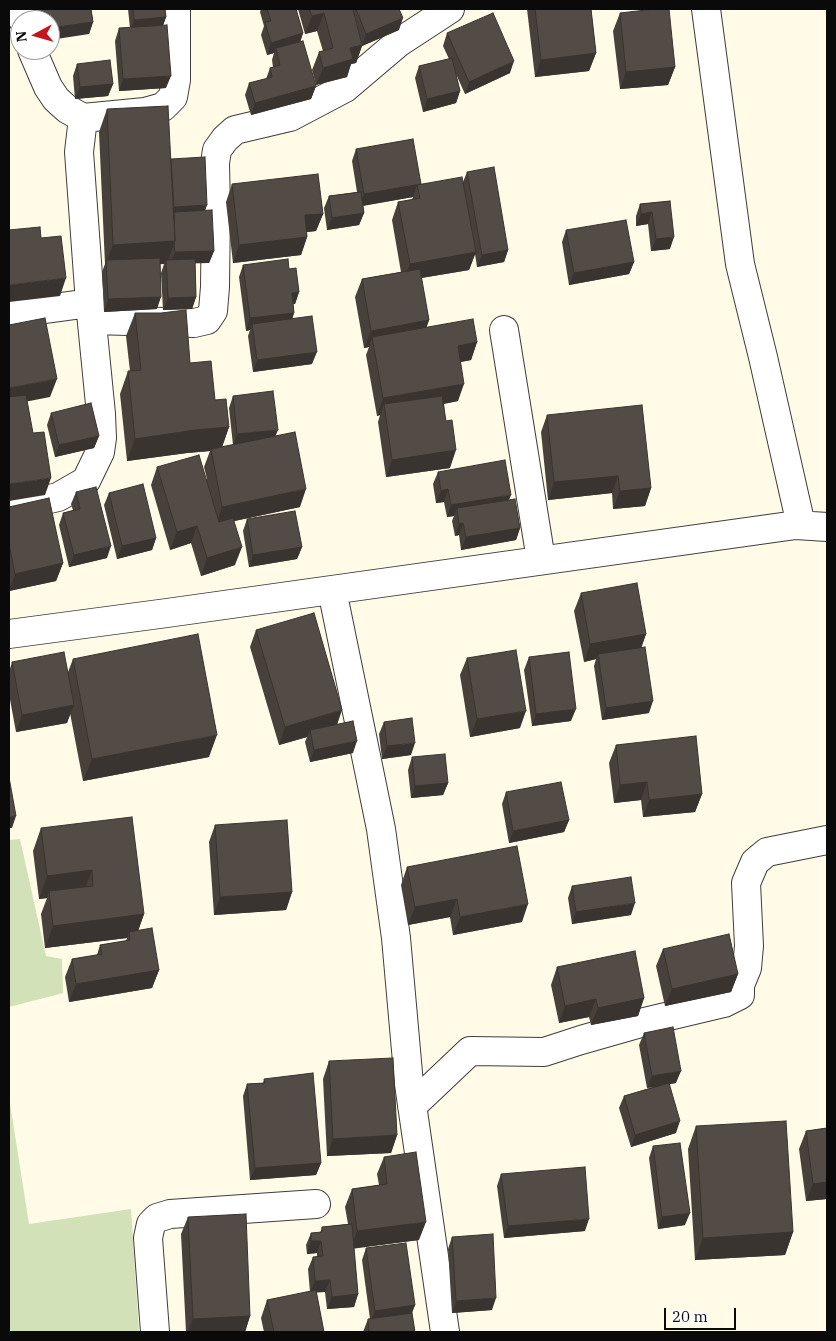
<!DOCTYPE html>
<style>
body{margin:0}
#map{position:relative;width:836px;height:1341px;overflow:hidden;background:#fffbe6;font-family:"IBM Plex Serif",serif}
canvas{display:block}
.frame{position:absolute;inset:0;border:10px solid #0a0a0a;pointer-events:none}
.north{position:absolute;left:10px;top:10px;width:50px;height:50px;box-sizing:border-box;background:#fff;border:1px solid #9d9d9d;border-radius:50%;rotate:264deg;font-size:14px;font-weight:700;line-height:20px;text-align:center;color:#0a0a0a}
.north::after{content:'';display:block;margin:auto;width:18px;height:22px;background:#c41719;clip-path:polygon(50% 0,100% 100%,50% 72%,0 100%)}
.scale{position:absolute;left:664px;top:1308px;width:72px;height:22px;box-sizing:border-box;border:2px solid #0a0a0a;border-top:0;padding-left:6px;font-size:15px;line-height:18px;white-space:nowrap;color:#0a0a0a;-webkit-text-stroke:4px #fff;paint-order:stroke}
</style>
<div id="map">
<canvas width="836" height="1341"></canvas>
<div class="frame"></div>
<div class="north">N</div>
<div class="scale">20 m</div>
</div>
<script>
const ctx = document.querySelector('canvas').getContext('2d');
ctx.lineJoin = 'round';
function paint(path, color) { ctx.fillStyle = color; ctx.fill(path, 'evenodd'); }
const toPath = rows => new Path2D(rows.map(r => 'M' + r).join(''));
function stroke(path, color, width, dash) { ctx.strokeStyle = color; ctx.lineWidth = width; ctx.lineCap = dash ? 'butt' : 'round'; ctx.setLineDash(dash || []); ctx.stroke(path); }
paint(toPath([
 [20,839,46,956,62,959,63,993,9,1007,9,840],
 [9,1097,29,1224,131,1209,139,1332,9,1332]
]), '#d2e1b7');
const minor = toPath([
 [21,9,23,20],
 [706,9,740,264,763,357,801,525],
 [32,50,48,87,56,99,67,109,83,118,145,112,163,107,173,97,176,80,176,9],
 [9,314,90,303,79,152,83,118],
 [92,320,165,322,194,323,207,320,213,311,215,287,216,209,215,163,217,150,225,139,235,130,290,117,345,88,398,43,450,9],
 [504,330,541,560],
 [9,507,28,504,58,497,86,481,100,452,102,438,101,414,90,303],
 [332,590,381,829,396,938,409,1084,445,1332],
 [9,634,167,613,796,525,827,527],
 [412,1106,470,1051,544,1052,581,1040,644,1022,724,1003,740,995,740,985,747,968,749,946,746,883,755,862,767,852,827,840],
 [155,1332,148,1238,151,1224,157,1218,170,1214,316,1204]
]);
stroke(minor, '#3d3d3d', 30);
stroke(minor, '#fff', 28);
paint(toPath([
 [33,9,91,9,93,22,89,34,50,20,35,20],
 [128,9,165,9,166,17,163,25,166,88,119,91,115,41,119,28,130,28],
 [261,9,296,9,303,33,300,42,316,86,311,99,251,115,245,95,249,83,266,79,270,68,273,67,272,60,274,53,267,55,261,35,264,26,260,12],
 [298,9,399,9,399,30,362,46,356,63,351,64,347,77,316,85,312,70,319,52,323,51,317,31,305,34],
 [527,9,591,9,596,53,589,71,535,77],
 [620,13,675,67,668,85,620,89,613,31],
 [447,33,510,73,465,94,456,74,460,91,456,103,423,112,415,78,419,66,449,59,443,46],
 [77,64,113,84,108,96,75,99,73,76],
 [107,109,171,159,205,211,214,251,209,263,195,263,196,297,192,309,163,310,161,273,164,264,160,264,157,309,104,312,102,272,105,264,99,132],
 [356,149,421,184,463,182,467,172,508,250,504,262,477,267,475,254,469,270,421,278,429,320,426,328,477,342,471,360,460,362,458,401,444,404,450,468,386,477,378,422,380,415,377,416,366,355,369,347,364,348,355,297,362,279,401,272,392,220,398,202,412,200,413,197,363,206,364,213,359,225,327,230,324,208,329,196,357,192,352,161],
 [232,184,323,214,316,231,307,232,307,237,301,255,233,263,226,202],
 [670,201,670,249,651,251,648,224,636,226,636,216,640,204],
 [566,230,634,262,629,274,569,285,562,242],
 [243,265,289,269,299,292,295,304,293,304,294,313,292,319,312,364,253,372,248,336,250,330,246,331,239,277],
 [135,313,190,363,215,400,229,427,222,447,233,445,229,408,233,396,275,436,300,507,234,521,235,565,201,576,191,543,170,550,151,485,157,467,207,479,204,467,210,451,187,453,127,461,120,394,128,371,130,371,126,336],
 [51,413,99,436,94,448,55,457,47,425],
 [547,415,651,488,645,506,613,509,612,493,548,500,541,432],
 [438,472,509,500,520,528,516,540,461,550,459,535,455,536,452,521,454,516,447,517,444,502,436,503,433,484],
 [76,492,107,558,69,567,59,525,63,513,73,510,71,504],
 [109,493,156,538,152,550,117,559,104,505],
 [9,507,63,563,56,581,9,591],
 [247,519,302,547,297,559,249,567,243,531],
 [581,593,646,634,641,647,649,713,602,720,594,666,596,659,584,662,574,611],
 [256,630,337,724,353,753,310,762,305,742,307,737,279,745,250,647],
 [529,657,571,721,532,726,524,670],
 [467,658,520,728,470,737,460,675],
 [73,659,209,757,83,781,70,713,67,723,16,732,9,694,9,672,12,662,68,672],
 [384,722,411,755,382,759,379,734],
 [616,745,702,794,695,812,643,817,641,800,614,803,609,763],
 [412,757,448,783,443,795,411,798,408,770],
 [506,792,569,820,564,832,509,843,502,804],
 [215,825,292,892,286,910,214,915,209,842],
 [41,828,144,914,138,931,159,970,152,988,69,1002,65,977,72,959,97,955,100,945,126,941,127,938,45,948,41,914,47,898,39,899,33,851],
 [407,867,522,922,453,935,450,917,408,925,401,885],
 [572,886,631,915,572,924,568,898],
 [663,949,738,974,731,992,665,1006,656,966],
 [557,967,644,998,638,1016,591,1025,589,1017,559,1023,551,985],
 [644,1033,676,1083,669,1084,676,1133,631,1147,619,1108,624,1096,653,1087,647,1088,639,1045],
 [329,1061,397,1135,391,1153,327,1156,323,1079],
 [264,1079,321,1163,316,1175,250,1180,243,1096,247,1084,263,1083],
 [696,1126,793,1232,785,1255,695,1260,688,1149],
 [827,1128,827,1199,806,1201,799,1149,806,1131],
 [653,1146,685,1225,658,1229,649,1158],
 [384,1157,419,1240,354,1248,358,1294,354,1307,327,1309,325,1292,316,1292,324,1332,264,1332,261,1318,267,1300,310,1292,308,1269,313,1257,317,1257,317,1253,307,1254,306,1245,311,1233,320,1233,322,1227,348,1224,345,1207,352,1189,379,1185,377,1174],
 [501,1174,585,1231,504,1238,497,1186],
 [188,1217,250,1316,245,1332,186,1332,181,1234],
 [452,1237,492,1310,452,1313,448,1249],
 [366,1248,415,1305,412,1313,415,1332,363,1332,368,1319,370,1319,362,1260]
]), '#47403b');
paint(toPath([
 [324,13,317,31,305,34,312,16],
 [166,17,162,29,130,32,134,20],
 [403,18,399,30,362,46,356,63,351,64,347,77,316,85,323,68,350,48,362,45,366,34],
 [93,22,89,34,50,40,50,28],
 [303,33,299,46,276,48,274,53,267,55,271,43],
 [596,53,589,71,535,77,541,60],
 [514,61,510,73,465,94,469,82],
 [675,67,668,85,620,89,626,72],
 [171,76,166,88,119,91,123,79],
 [113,84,108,96,75,99,80,87],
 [316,86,311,99,251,115,255,103],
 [460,91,456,103,423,112,427,99],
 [417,185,413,197,360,206,364,194],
 [207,205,203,217,173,219,174,207],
 [652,212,648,224,636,226,641,214],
 [364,213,359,225,327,230,332,218],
 [323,214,316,231,298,233,305,215],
 [307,237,301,255,233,263,239,245],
 [674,237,670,249,651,251,656,239],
 [175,241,167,264,166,260,164,264,107,267,106,263,113,245],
 [508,250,504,262,477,267,482,255],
 [214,251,209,263,170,264,175,252],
 [476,252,469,270,403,281,410,264],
 [634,262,629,274,569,285,574,273],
 [66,278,60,296,9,302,9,285],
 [299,292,295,304,288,305,292,293],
 [161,297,157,309,104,312,108,299],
 [196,297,192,309,163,310,168,298],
 [294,313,290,325,252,324,250,330,246,331,250,318],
 [429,320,423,338,372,337,369,347,364,348,371,331],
 [477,342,471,360,451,364,458,346],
 [317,352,312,364,253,372,257,360],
 [57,379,50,397,9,405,9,388],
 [464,384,458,401,386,414,384,404,380,415,377,416,383,398],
 [229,427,221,450,211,449,210,451,187,453,127,461,135,439,195,430],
 [278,430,273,442,233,447,237,434],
 [99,436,94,448,55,457,59,445],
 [456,450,450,468,386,477,392,460],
 [618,476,612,493,548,500,554,482],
 [51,478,45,495,9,501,9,484],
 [651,488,645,506,613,509,620,491],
 [306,489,300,507,216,525,222,507],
 [448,489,444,502,436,503,441,491],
 [511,495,506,507,457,508,454,516,447,517,451,505],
 [463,523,459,535,455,536,459,524],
 [197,526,191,543,170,550,177,532],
 [520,528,516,540,461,550,466,537],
 [156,538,152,550,117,559,122,546],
 [111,546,107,558,69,567,74,555],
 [242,547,235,565,201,576,207,558],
 [302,547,297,559,249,567,253,555],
 [63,563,56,581,9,591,15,574],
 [646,634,640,652,598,654,596,659,584,662,590,644],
 [653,701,649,713,602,720,606,708],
 [74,705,67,723,16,732,22,715],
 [576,709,571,721,532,726,536,714],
 [342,710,336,728,310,730,307,737,279,745,285,727],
 [526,711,520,728,470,737,477,719],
 [217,735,209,757,83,781,92,759],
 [357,741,353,753,310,762,314,750],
 [415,743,411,755,382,759,387,746],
 [647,782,641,800,614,803,620,785],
 [448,783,443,795,411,798,415,786],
 [702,794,695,812,643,817,649,800],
 [16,816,12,828,9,828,9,817],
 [569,820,564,832,509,843,513,831],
 [92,870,83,893,49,891,47,898,39,899,47,876],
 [292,892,286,910,214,915,220,897],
 [457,899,450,917,408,925,415,907],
 [635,903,631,915,572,924,576,912],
 [528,904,522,922,453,935,460,917],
 [144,914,136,937,129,932,127,938,45,948,53,926],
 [159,970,152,988,69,1002,76,984],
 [738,974,731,992,665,1006,672,989],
 [644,998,638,1016,591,1025,598,1008],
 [596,999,589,1017,559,1023,565,1006],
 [681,1071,676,1083,647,1088,652,1076],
 [680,1121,676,1133,631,1147,635,1135],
 [397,1135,391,1153,327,1156,333,1139],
 [321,1163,316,1175,250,1180,255,1168],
 [827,1182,827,1199,806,1201,813,1184],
 [690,1213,685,1225,658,1229,662,1217],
 [589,1219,585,1231,504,1238,508,1226],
 [426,1222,419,1240,351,1249,357,1231],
 [793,1232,785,1255,695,1260,703,1238],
 [311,1241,321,1241,317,1253,307,1254],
 [330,1280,325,1292,310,1293,315,1281],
 [358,1294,354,1307,327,1309,332,1297],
 [496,1298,492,1310,452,1313,456,1301],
 [415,1305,410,1317,370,1323,375,1311],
 [250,1316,245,1332,188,1332,193,1319]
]), '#3a3430');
const building = toPath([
 [39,9,91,9,93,22,50,28,50,20,41,20,39,9],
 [133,9,165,9,166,17,134,20,133,9],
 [267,9,296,9,303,33,271,43,265,22,271,21,267,9],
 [309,9,353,9,362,45,350,48,353,59,323,68,319,52,333,48,324,13,312,16,309,9],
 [356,9,399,9,403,18,366,34,356,9],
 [535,9,591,9,596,53,541,60,535,9],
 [655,9,669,9,675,67,626,72,620,13,655,9],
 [493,13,514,61,469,82,447,33,493,13],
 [167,25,171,76,123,79,119,28,167,25],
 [303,41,316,86,255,103,249,83,272,77,270,68,280,65,276,48,303,41],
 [452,58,460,91,427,99,419,66,452,58],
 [110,60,113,84,80,87,77,64,110,60],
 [168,106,175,241,113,245,107,109,168,106],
 [413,139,421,184,364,194,356,149,413,139],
 [205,157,207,205,174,207,171,159,205,157],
 [494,167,508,250,482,255,467,172,494,167],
 [318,174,323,214,305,215,307,237,239,245,232,184,318,174],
 [462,177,476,252,410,264,398,202,420,198,417,185,462,177],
 [361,192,364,213,332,218,329,196,361,192],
 [670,201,674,237,656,239,652,212,641,214,640,204,670,201],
 [212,210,214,251,175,252,174,244,175,241,174,212,212,210],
 [626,220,634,262,574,273,566,230,626,220],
 [40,227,41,238,61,236,66,278,9,285,9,230,40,227],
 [160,258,161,297,108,299,106,260,160,258],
 [195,259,196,297,168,298,166,260,195,259],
 [288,259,289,269,296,268,299,292,292,293,294,313,250,318,243,265,288,259],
 [420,269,429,320,371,331,362,279,420,269],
 [186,310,190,363,211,361,215,400,226,399,229,427,195,430,135,439,128,371,141,370,135,313,161,313,186,310],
 [312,316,317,352,257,360,252,324,312,316],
 [45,318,57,379,9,388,9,325,45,318],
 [473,319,477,342,458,346,464,384,383,398,372,337,473,319],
 [273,391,278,430,237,434,233,396,273,391],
 [26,395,33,433,44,432,51,478,9,484,9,397,26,395],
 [442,396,446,421,452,420,456,450,392,460,384,404,442,396],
 [91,403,99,436,59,445,51,413,91,403],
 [642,405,651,488,620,491,618,476,554,482,547,415,642,405],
 [295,432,306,489,222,507,211,449,295,432],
 [199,455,219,522,233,518,242,547,207,558,197,526,177,532,157,467,199,455],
 [505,460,511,495,451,505,448,489,441,491,438,472,505,460],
 [143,484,156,538,122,546,109,493,143,484],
 [96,487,111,546,74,555,63,513,80,509,76,492,96,487],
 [49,498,63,563,15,574,9,544,9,507,49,498],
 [515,499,520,528,466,537,463,523,459,524,457,508,515,499],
 [295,511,302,547,253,555,247,519,295,511],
 [637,583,646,634,590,644,581,593,637,583],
 [314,613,342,710,285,727,256,630,314,613],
 [198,634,217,735,92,759,73,659,198,634],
 [645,647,653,701,606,708,598,654,645,647],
 [516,650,526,711,477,719,467,658,516,650],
 [64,652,74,705,22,715,12,662,64,652],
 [569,652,576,709,536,714,529,657,569,652],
 [412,718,415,743,387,746,384,722,412,718],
 [353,721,357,741,314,750,310,730,353,721],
 [696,736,702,794,649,800,647,782,620,785,616,745,696,736],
 [445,754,448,783,415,786,412,757,445,754],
 [9,777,16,816,9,817,9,777],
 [561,782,569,820,513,831,506,792,561,782],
 [132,817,144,914,53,926,49,891,93,886,92,870,47,876,41,828,132,817],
 [287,820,292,892,220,897,215,825,287,820],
 [517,846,528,904,460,917,457,899,415,907,407,867,517,846],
 [631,877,635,903,576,912,572,886,631,877],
 [152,928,159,970,76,984,72,959,102,954,100,945,130,940,129,932,152,928],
 [729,934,738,974,672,989,663,949,729,934],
 [635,951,644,998,598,1008,596,999,565,1006,557,967,635,951],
 [673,1027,681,1071,652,1076,644,1033,673,1027],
 [393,1058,397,1135,333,1139,329,1061,393,1058],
 [313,1073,321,1163,255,1168,247,1084,265,1083,264,1079,313,1073],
 [669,1083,680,1121,635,1135,624,1096,669,1083],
 [786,1121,793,1232,703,1238,696,1126,786,1121],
 [827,1128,827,1182,813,1184,806,1131,827,1128],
 [680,1143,690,1213,662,1217,653,1146,680,1143],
 [416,1152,426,1222,357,1231,352,1189,387,1184,384,1157,416,1152],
 [585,1167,589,1219,508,1226,501,1174,585,1167],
 [246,1214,250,1316,193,1319,188,1217,246,1214],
 [352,1224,358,1294,332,1297,330,1280,315,1281,313,1257,323,1256,321,1241,311,1241,311,1233,322,1232,322,1227,352,1224],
 [493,1234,496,1298,456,1301,452,1237,493,1234],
 [406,1243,415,1305,375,1311,366,1248,406,1243],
 [316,1290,324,1332,274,1332,267,1300,316,1290],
 [412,1313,415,1332,369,1332,368,1319,412,1313]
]);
paint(building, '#534b45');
stroke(building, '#3a3430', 1);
</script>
